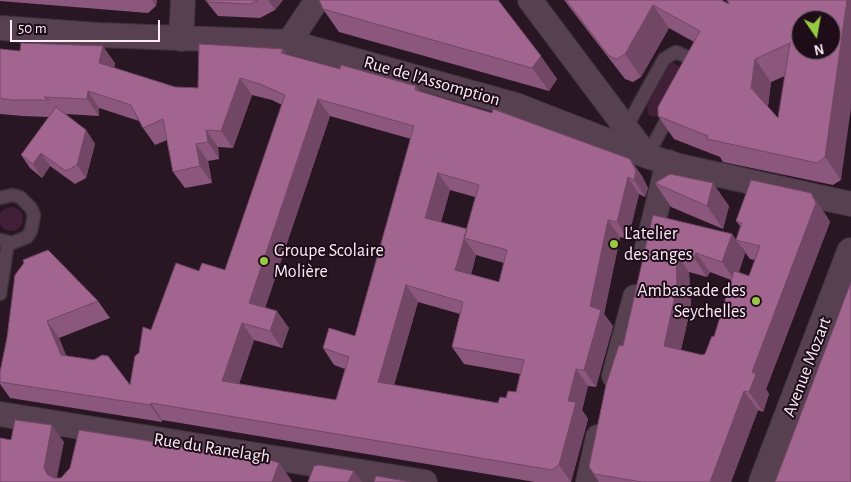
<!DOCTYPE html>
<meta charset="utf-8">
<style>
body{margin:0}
#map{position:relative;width:851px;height:482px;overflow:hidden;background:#281623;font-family:"Alegreya Sans",sans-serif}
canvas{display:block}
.north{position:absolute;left:791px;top:10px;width:50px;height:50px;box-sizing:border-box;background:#1e0d19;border:1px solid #766771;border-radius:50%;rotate:168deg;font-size:14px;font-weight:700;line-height:20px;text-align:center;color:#fbedf6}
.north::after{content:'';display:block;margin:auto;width:18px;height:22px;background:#94cc3b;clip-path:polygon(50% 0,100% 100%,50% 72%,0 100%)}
.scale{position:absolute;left:10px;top:20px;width:150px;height:22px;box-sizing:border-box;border:2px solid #fbedf6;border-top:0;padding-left:6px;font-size:15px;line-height:18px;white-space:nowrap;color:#fbedf6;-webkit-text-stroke:4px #1e0d19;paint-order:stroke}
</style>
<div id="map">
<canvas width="851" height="482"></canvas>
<div class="north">N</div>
<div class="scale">50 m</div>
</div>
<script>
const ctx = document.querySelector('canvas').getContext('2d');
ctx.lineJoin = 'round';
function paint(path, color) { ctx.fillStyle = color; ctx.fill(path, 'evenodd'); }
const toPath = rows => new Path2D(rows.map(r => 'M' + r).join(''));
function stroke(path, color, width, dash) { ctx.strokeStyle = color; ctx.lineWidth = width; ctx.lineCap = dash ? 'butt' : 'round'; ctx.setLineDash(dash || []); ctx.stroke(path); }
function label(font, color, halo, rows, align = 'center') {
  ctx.font = font + ' "Alegreya Sans",sans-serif'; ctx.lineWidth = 4; ctx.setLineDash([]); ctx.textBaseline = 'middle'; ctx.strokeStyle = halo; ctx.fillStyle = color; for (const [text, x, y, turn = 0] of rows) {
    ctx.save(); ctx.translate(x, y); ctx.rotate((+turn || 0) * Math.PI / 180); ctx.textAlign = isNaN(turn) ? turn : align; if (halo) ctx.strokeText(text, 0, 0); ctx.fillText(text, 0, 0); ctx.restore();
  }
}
paint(toPath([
 [674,63,682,69,662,114,653,117,648,114,647,106,669,64],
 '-1 219a12 12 0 1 1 24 0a12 12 0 1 1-24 0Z'
]), '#401f37');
const lane = toPath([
 [626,128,664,59,676,52,692,59,692,70],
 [647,156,672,110],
 [0,198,12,195,20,197,31,208,34,215,31,231,27,237,12,243,0,240],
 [0,294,8,242]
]);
const street = toPath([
 [530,0,647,156],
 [0,28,98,35,289,42,516,105,647,156,679,166,851,204],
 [181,39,183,0],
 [289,42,317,0],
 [647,248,668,162],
 [614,376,635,297],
 [0,414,425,482],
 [588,482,598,437]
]);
const secondary = toPath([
 [763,482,851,252]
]);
stroke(lane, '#3f323b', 15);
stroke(street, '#3f323b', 26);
stroke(secondary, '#3f323b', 30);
stroke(lane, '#574150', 12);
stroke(street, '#574150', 24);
stroke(secondary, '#574150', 28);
paint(toPath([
 [0,0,157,0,156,6,148,13,0,1],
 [205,0,283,0,275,10,260,18,218,16],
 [498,0,557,79,549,91,339,32,323,9],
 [564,0,721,0,729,4,851,0,841,180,833,185,723,162,720,157,674,139,658,116,694,42,669,28,641,77,633,82,625,79],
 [785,76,778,118,768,107,771,82],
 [0,49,115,63,114,68,175,87,198,88,283,49,287,55,340,69,416,86,420,92,630,159,642,176,648,188,645,197,639,194,628,239,620,237,604,314,613,326,596,387,588,386,582,410,588,419,571,482,535,482,162,420,162,422,10,398,0,384,0,372,7,338,15,275,98,301,110,318,59,338,66,356,130,385,139,353,151,330,199,271,225,270,282,105,272,100,252,95,233,148,218,147,219,159,208,161,212,183,185,188,173,172,167,140,155,145,143,128,139,121,99,108,99,116,65,114,86,130,95,144,86,178,75,184,50,166,42,178,30,168,21,155,49,117,23,116,0,114],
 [330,116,411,139,355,336,323,348,334,365,345,369,336,400,239,384,254,340,282,348,289,328,265,308],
 [450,190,475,197,467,229,441,222],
 [476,255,504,263,499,282,471,275],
 [418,302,460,314,452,347,464,364,520,374,516,392,498,403,394,385],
 [655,183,729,206,723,229,671,207],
 [824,212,830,222,766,389,769,394,763,412,758,410,731,482,599,482,589,467,623,346,653,215,732,234,745,253,739,272,749,276,755,260,750,259,736,240,740,226,736,221],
 [689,272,707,277,710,272,731,280,714,337,705,354,702,355,681,350,691,306]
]), '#8b577c');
paint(toPath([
 [152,0,157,0,156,6],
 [268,0,283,0,275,10],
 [847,0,851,0,851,108,841,180,825,157],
 [653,5,669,28,641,77,625,54],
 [103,46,115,63,111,80,99,63],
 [283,49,294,65,281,53],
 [541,56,557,79,549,91,532,68],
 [755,59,771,82,767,111,751,88],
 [240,78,252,95,233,148,221,131],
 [416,86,428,103,415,90],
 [88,91,99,108,99,116,87,99],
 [318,99,330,116,261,319,249,303],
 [86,130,95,144,86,178,77,165],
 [206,130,218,147,219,159,208,142],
 [196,144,208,161,212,183,200,166],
 [41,153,50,166,42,178,33,164],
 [630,159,642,176,648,188,645,197,634,180],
 [438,173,450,190,437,235,425,218],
 [628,177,639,194,628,239,617,222],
 [713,183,729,206,723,229,707,206],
 [811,193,824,212,830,222,766,389,769,394,763,412,749,392,752,372],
 [608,220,620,237,604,314,613,326,596,387,584,370,590,306],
 [732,234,745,253,735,281,722,262],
 [464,238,476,255,467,287,455,270],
 [676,253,689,272,691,306,677,365,664,346],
 [696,253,710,272,707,277,694,258],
 [406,285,418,302,390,399,378,382],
 [277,311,289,328,282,348,270,331],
 [47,321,59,338,73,372,61,355],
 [242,323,254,340,234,398,222,381],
 [576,369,588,386,582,410,588,419,571,482,559,465,568,401],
 [744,391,758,410,731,482,710,482],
 [151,403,162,420,162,422,150,405],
 [52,425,64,442,56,482,53,482,44,468],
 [279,463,292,481,291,482,272,482],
 [354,471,362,482,348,482]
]), '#714765');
const building = toPath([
 [206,0,258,0,250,4,208,2,206,0],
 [319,0,498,0,541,56,532,68,323,9,319,0],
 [566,0,721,0,729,4,727,0,847,0,825,157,817,163,707,139,708,136,658,116,658,107,700,31,653,5,625,54,617,59,609,56,566,0],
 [801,20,831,20,831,50,801,50,801,20],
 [790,43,778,118,751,88,755,59,790,43],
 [21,43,103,46,99,63,175,87,198,88,199,44,283,49,281,53,340,69,341,65,416,86,415,90,492,113,493,109,630,159,636,171,634,180,628,177,617,222,608,220,590,306,601,310,584,370,576,369,568,401,576,402,559,465,552,470,151,403,150,405,0,382,0,372,7,338,15,275,24,263,23,260,48,250,98,301,47,321,61,355,94,360,102,355,108,356,130,385,135,356,139,353,143,327,151,330,176,263,199,271,202,263,225,270,285,95,260,84,240,78,221,131,206,130,208,142,196,144,200,166,173,172,163,119,143,128,131,105,88,91,87,99,44,97,49,100,12,100,0,98,0,49,20,51,21,43],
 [318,99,414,126,355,336,329,328,323,348,349,357,336,400,222,381,242,323,270,331,277,311,249,303,318,99],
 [438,173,479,185,464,238,507,250,499,282,455,270,467,229,425,218,438,173],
 [406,285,463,302,452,347,524,360,516,392,508,391,506,398,500,397,498,403,378,382,406,285],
 [56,107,86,130,77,165,66,171,41,153,33,164,21,155,56,107],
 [670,174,713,183,707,206,655,183,670,174],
 [751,180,811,193,816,203,752,372,756,374,749,392,744,391,710,482,642,482,594,474,589,467,606,385,619,345,623,346,653,215,732,234,722,262,696,253,694,258,676,253,677,287,664,346,702,355,705,354,712,336,714,337,734,271,749,276,760,246,736,240,742,223,736,221,751,180],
 [851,282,851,482,775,482,851,282],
 [15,420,52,425,44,468,48,475,54,478,61,478,70,468,79,430,270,460,279,463,272,482,0,482,0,438,11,440,15,420],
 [319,465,354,471,348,482,308,482,314,466,319,465],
 [376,476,411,482,374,482,376,476]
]);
paint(building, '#a26590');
stroke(building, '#714765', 1);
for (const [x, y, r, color] of [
 [614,244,5,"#94cc3b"],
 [264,261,5,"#94cc3b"],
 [756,301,5,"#94cc3b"]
]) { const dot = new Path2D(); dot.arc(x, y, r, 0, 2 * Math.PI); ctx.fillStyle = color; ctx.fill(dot); stroke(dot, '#1e0d19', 2); }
label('18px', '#fbedf6', '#1e0d19', [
 ["Rue de l'Assomption",432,81,16],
 ["Avenue Mozart",807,367,-69],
 ["Rue du Ranelagh",212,448,9]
]);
label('18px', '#fbedf6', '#1e0d19', [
 ["L'atelier",624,234],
 ["des anges",624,255],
 ["Groupe Scolaire",274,251],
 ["Molière",274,272],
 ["Ambassade des",746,291,"right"],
 ["Seychelles",746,312,"right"]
], 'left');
</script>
